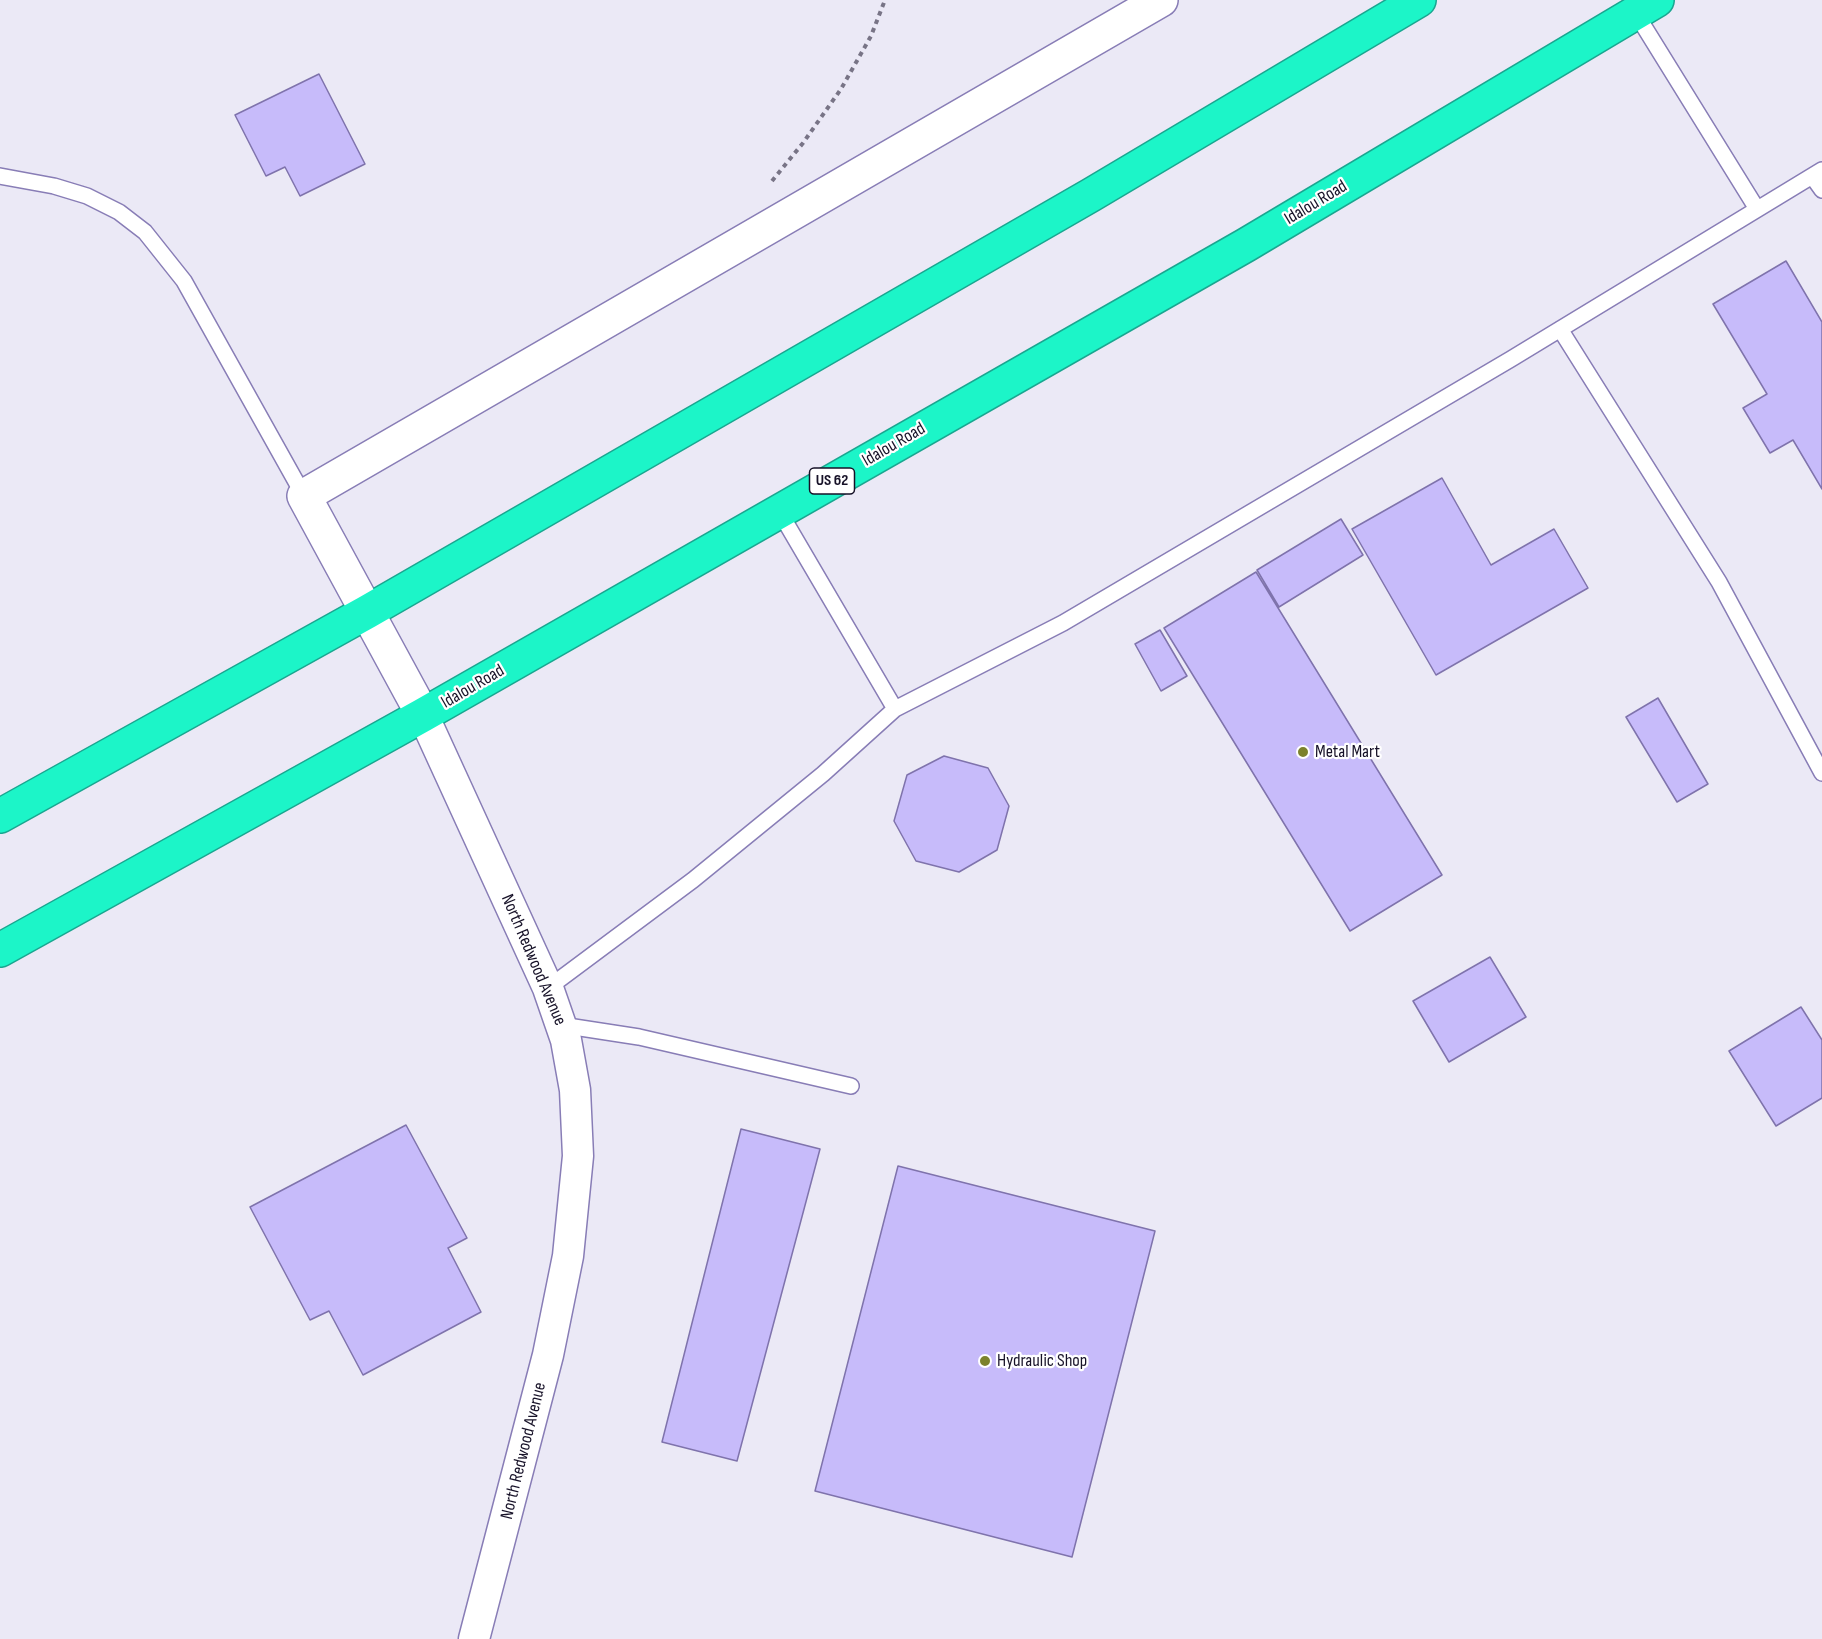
<!DOCTYPE html>
<style>
body{margin:0}
canvas{display:block;background:#ebe9f6}
</style>
<canvas width="1822" height="1639"></canvas>
<script>
const ctx = document.querySelector('canvas').getContext('2d');
ctx.lineJoin = 'round';
function paint(path, color) { ctx.fillStyle = color; ctx.fill(path, 'evenodd'); }
const toPath = rows => new Path2D(rows.map(r => 'M' + r).join(''));
function stroke(path, color, width, dash) { ctx.strokeStyle = color; ctx.lineWidth = width; ctx.lineCap = dash ? 'butt' : 'round'; ctx.setLineDash(dash || []); ctx.stroke(path); }
function label(font, color, halo, rows, align = 'center') {
  ctx.font = font + ' "Sofia Sans Condensed",sans-serif'; ctx.lineWidth = 4.5; ctx.setLineDash([]); ctx.textBaseline = 'middle'; ctx.strokeStyle = halo; ctx.fillStyle = color; for (const [text, x, y, turn = 0] of rows) {
    ctx.save(); ctx.translate(x, y); ctx.rotate((+turn || 0) * Math.PI / 180); ctx.textAlign = isNaN(turn) ? turn : align; if (halo) ctx.strokeText(text, 0, 0); ctx.fillText(text, 0, 0); ctx.restore();
  }
}
const building = toPath([
 [319,74,365,164,300,196,285,167,266,176,235,115,319,74],
 [1786,261,1822,322,1822,489,1793,440,1770,453,1743,408,1767,394,1713,304,1786,261],
 [1442,478,1491,565,1554,529,1588,588,1436,675,1352,529,1442,478],
 [1341,519,1363,555,1279,607,1257,570,1341,519],
 [1256,572,1442,875,1350,931,1164,628,1256,572],
 [1160,630,1187,676,1161,691,1135,644,1160,630],
 [1658,698,1708,784,1677,802,1626,717,1658,698],
 [944,756,988,768,1009,806,997,850,959,872,916,861,894,821,907,775,944,756],
 [1490,957,1526,1017,1449,1062,1413,1001,1490,957],
 [1801,1007,1822,1040,1822,1098,1776,1126,1729,1051,1801,1007],
 [406,1125,467,1238,448,1248,481,1312,363,1375,329,1311,310,1320,250,1207,406,1125],
 [741,1129,820,1149,737,1461,662,1442,741,1129],
 [898,1166,1155,1231,1072,1557,815,1491,898,1166]
]);
paint(building, '#c7bbfa');
stroke(building, '#7f73ac', 1.5);
const lane = toPath([
 [1635,12,1757,209],
 [0,176,54,186,87,196,119,212,145,232,184,281,304,496],
 [1812,176,1822,190],
 [1560,329,1719,582,1822,773],
 [779,511,895,709,1063,623,1511,359,1822,170],
 [548,988,693,880,823,774,895,709],
 [561,1025,639,1037,851,1086]
]);
const street = toPath([
 [423,715,548,988,566,1040,575,1090,578,1156,568,1256,548,1355,474,1639]
]);
const secondary = toPath([
 [423,715,304,496,1161,0]
]);
const highway = toPath([
 [0,816,367,612,1091,195,1419,0],
 [0,950,423,715,1246,245,1657,0]
]);
stroke(lane, '#887db6', 18);
stroke(street, '#887db6', 33);
stroke(secondary, '#887db6', 36);
stroke(highway, '#1aa690', 36);
stroke(toPath([
 [772,181,803,143,841,89,871,36,885,0]
]), '#787486', 4, [4.5, 4.5]);
stroke(lane, '#fff', 15);
stroke(street, '#fff', 30);
stroke(secondary, '#fff', 33);
stroke(highway, '#1cf5c8', 33);
for (const [x, y, r, color] of [
 [1303,752,6,"#7c822c"],
 [985,1361,6,"#7c822c"]
]) { const dot = new Path2D(); dot.arc(x, y, r, 0, 2 * Math.PI); ctx.fillStyle = color; ctx.fill(dot); stroke(dot, '#fff', 2); }
for (const [x, y, w] of [
 [832,481,45]
]) { const box = new Path2D(); box.roundRect(x - w / 2, y - 13, w, 26, 4.5); ctx.fillStyle = '#fff'; ctx.fill(box); stroke(box, '#171228', 1.5); }
label('bold 16px', '#171228', null, [
 ["US 62",832,481]
]);
label('18px', '#171228', '#fff', [
 ["Idalou Road",1316,203,-31],
 ["Idalou Road",894,445,-30],
 ["Idalou Road",473,687,-30],
 ["North Redwood Avenue",533,960,67],
 ["North Redwood Avenue",524,1451,-76]
]);
label('18px', '#171228', '#fff', [
 ["Metal Mart",1315,752],
 ["Hydraulic Shop",997,1361]
], 'left');
</script>
